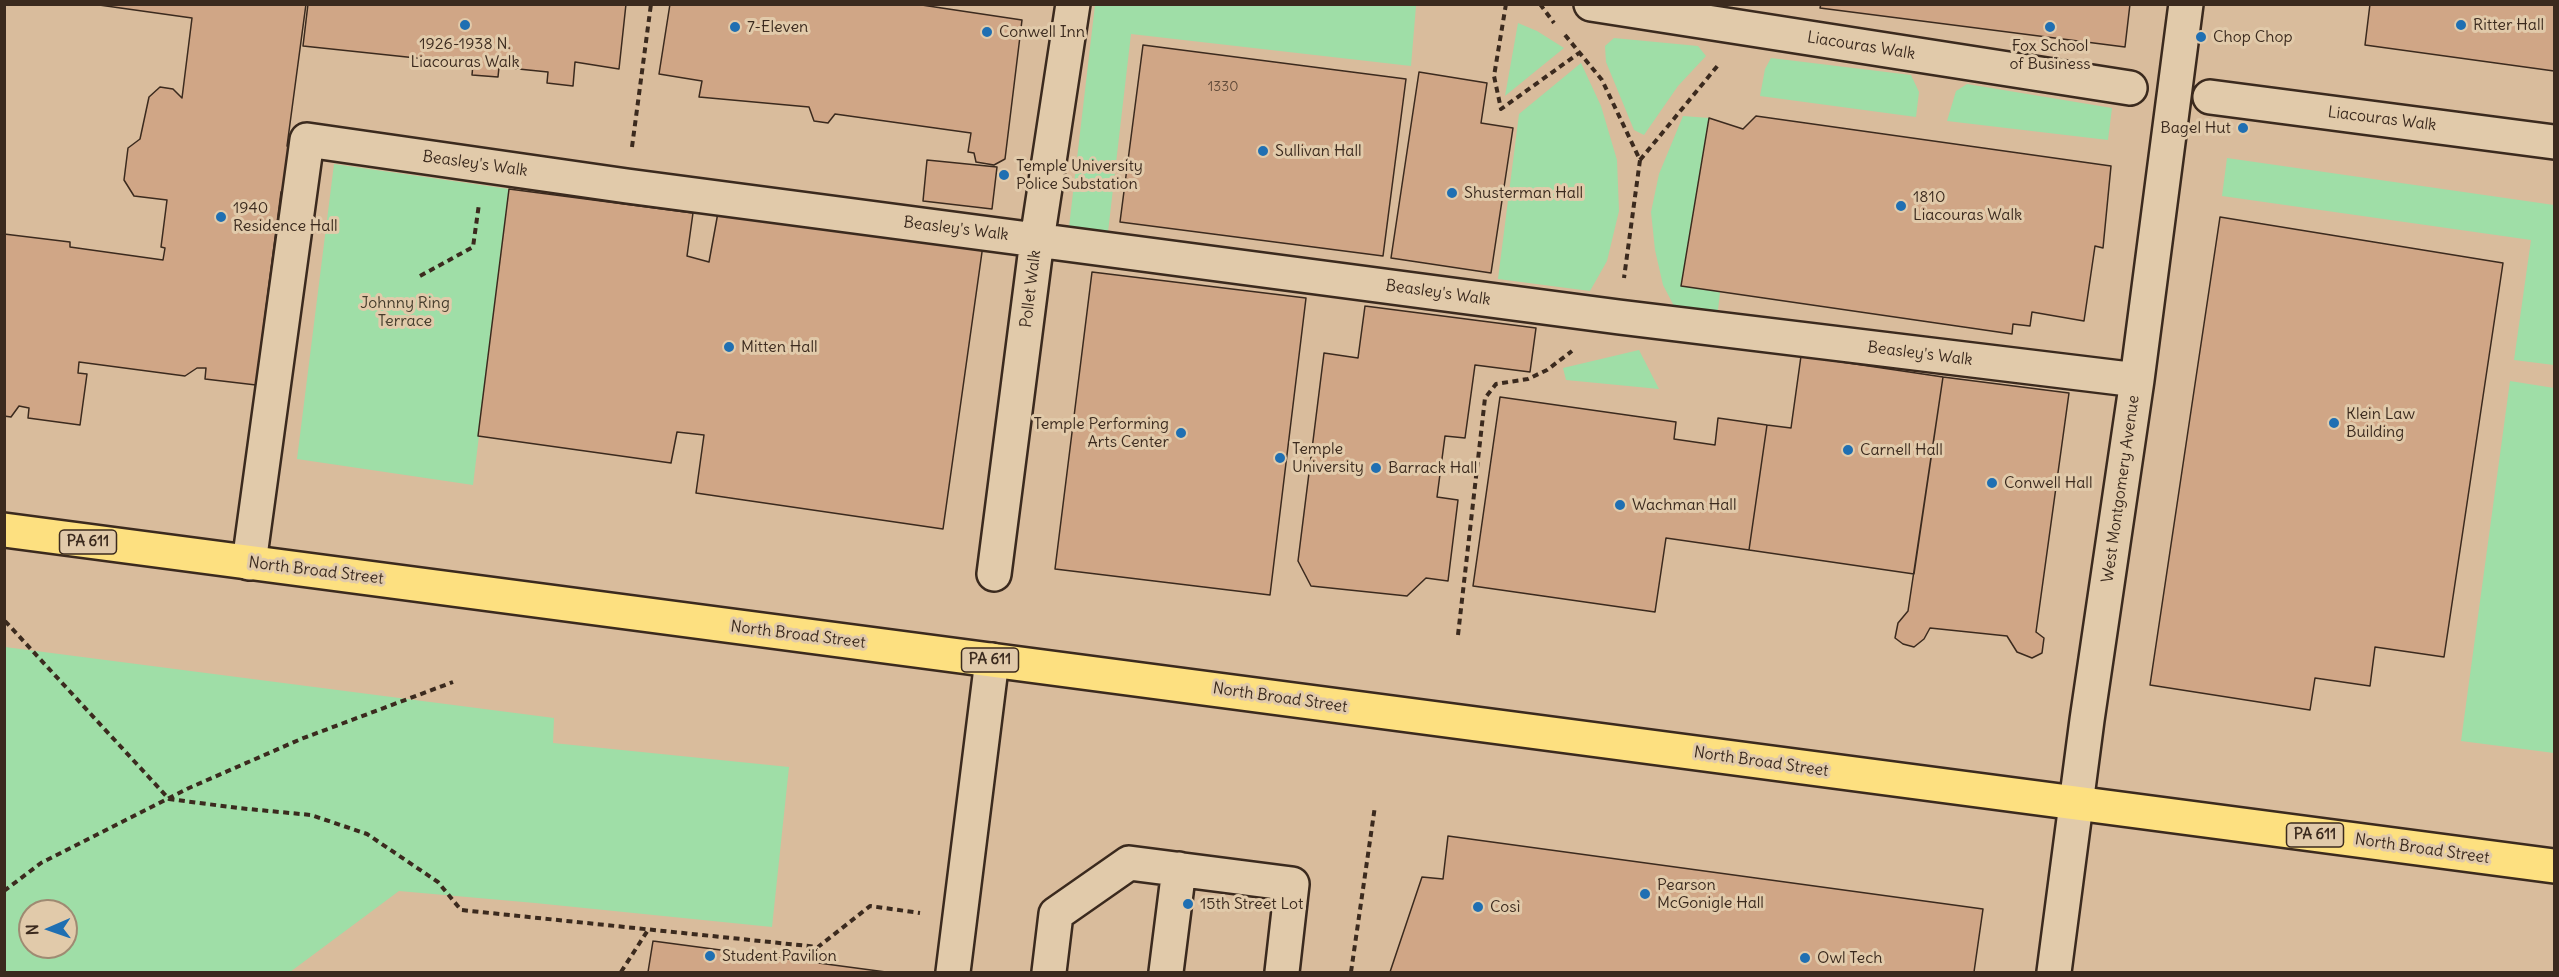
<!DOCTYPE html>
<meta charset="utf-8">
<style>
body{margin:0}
#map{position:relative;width:2559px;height:977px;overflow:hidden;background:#e1caaa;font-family:Delius,sans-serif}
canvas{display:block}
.frame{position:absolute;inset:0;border:6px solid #3b2a1e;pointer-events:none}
.north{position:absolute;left:18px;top:899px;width:60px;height:60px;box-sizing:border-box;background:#e1caaa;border:2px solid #9f8a72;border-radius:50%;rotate:268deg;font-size:16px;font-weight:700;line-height:24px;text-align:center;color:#3b2a1e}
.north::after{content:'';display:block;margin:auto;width:21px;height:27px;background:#1f6fb2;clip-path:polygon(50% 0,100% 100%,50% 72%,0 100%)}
</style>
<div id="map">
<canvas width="2559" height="977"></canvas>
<div class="frame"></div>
<div class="north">N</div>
</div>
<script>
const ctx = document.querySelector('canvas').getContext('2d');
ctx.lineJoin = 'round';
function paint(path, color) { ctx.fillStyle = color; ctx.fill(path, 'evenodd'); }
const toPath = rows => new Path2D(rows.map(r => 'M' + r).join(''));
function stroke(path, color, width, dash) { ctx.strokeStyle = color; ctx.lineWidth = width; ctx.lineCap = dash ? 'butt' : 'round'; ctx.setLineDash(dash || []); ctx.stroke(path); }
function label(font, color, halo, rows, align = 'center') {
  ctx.font = font + ' Delius,sans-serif'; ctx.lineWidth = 6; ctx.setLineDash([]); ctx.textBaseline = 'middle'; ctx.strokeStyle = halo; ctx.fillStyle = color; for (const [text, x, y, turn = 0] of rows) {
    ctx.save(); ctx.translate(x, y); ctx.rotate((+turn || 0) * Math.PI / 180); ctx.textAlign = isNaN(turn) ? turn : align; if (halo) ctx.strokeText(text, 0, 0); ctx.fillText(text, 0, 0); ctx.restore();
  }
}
paint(toPath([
 [5,5,2554,5,2554,972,5,972],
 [30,911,66,911,66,947,30,947]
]), '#d9bc9c');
paint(toPath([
 [1403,4,1416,6,1411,66,1131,34,1108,232,1069,227,1095,5],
 [1518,23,1537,31,1564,48,1505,96],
 [1614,38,1698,46,1706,56,1678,86,1644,135,1634,130,1606,62,1605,46],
 [1771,58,1911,75,1919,92,1916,117,1760,96,1765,69],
 [1581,63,1601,106,1617,160,1619,211,1607,261,1590,291,1498,279,1519,114],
 [1967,84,2112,108,2108,140,1947,121,1956,91],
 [1683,116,1709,118,1681,286,1720,292,1717,319,1696,315,1674,306,1663,285,1655,250,1651,212,1659,174],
 [2227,158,2554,205,2554,365,2514,360,2531,240,2222,196],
 [334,164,509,189,473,485,297,459],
 [1639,350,1659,389,1566,380,1563,368],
 [2510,381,2554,388,2554,753,2461,741],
 [5,647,554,718,553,743,789,767,772,927,535,903,399,891,290,972,5,972],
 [30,911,66,911,66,947,30,947]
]), '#9fdea7');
const building = toPath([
 [92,4,306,4,287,146,295,154,291,186,281,192,256,385,205,379,206,368,197,368,185,376,79,362,78,373,87,374,80,425,28,418,29,408,19,406,11,417,4,416,4,234,70,242,70,247,163,260,165,248,161,247,167,200,134,196,124,180,128,148,140,139,149,97,160,87,173,89,182,98,192,18,92,4],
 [308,4,626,4,619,69,575,62,573,86,547,83,548,72,499,67,498,77,472,75,473,64,303,46,308,4],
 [670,4,915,4,1022,20,1005,159,994,165,976,162,974,153,968,152,971,133,835,114,828,123,814,121,809,107,699,97,702,81,659,74,670,4],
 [1821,4,2130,4,2125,47,1820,8,1821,4],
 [2370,4,2554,4,2554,71,2365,45,2370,4],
 [1143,45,1406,79,1383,256,1120,222,1143,45],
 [1419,72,1487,83,1481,123,1513,128,1491,273,1391,258,1419,72],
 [1756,116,2111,166,2103,248,2095,246,2084,321,2032,312,2030,326,2013,324,2012,334,1681,286,1709,118,1743,129,1756,116],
 [927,160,997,167,992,209,923,201,927,160],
 [509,189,693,213,687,256,709,262,719,207,983,245,943,529,696,493,704,435,677,432,671,463,478,436,509,189],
 [2220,217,2503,263,2444,657,2375,647,2370,686,2315,678,2310,710,2150,685,2220,217],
 [1092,272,1306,298,1270,595,1055,569,1092,272],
 [1365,306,1536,328,1530,372,1475,365,1465,438,1445,436,1437,497,1458,500,1448,581,1426,578,1407,596,1311,586,1298,561,1324,353,1358,358,1365,306],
 [1801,356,1943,377,1914,574,1749,550,1767,425,1791,428,1801,356],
 [1943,377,2069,393,2036,632,2044,638,2042,653,2032,658,2017,652,2007,636,1930,628,1924,639,1914,647,1903,644,1895,638,1898,623,1908,611,1943,377],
 [1500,397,1676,422,1674,439,1715,445,1718,418,1767,425,1749,550,1666,538,1655,612,1473,586,1500,397],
 [1448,836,1983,909,1974,972,1390,972,1422,877,1443,879,1448,836],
 [653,941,886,972,648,972,653,941]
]);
paint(building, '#d0a686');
stroke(building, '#3b2a1e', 1.5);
const minor = toPath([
 [1591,4,2130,88],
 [2210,97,2554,142],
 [249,563,307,140,627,186,1619,317,2137,380],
 [994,574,1037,240,1073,4],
 [953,972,992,660],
 [1049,972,1056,914,1129,863,1292,884,1282,972],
 [1166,972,1179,869],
 [2054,972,2087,720,2137,380,2186,4]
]);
const major = toPath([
 [4,530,2554,866]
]);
stroke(minor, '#3b2a1e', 38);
stroke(major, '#3b2a1e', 38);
stroke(toPath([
 [1506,4,1494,76,1501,109,1579,53],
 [1540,4,1554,23],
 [1565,35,1602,80,1640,160,1624,278],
 [632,147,651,4],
 [1640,160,1719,64],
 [420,276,473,247,479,204],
 [5,621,169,799,238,808,311,815,367,834,438,882,461,910,818,947,870,906,920,913],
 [1458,635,1485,398,1496,384,1528,379,1547,370,1572,351],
 [4,891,41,863,189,788,301,739,453,682],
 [621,972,648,930],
 [1351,972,1375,806]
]), '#3b2a1e', 4, [6, 4.5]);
stroke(minor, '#e1caaa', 33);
stroke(major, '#fde080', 33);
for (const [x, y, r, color] of [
 [465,25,6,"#1f6fb2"],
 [2461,25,6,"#1f6fb2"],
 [735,27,6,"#1f6fb2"],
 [2050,27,6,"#1f6fb2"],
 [987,32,6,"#1f6fb2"],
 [2201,37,6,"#1f6fb2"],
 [2243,128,6,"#1f6fb2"],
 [1263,151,6,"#1f6fb2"],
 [1004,175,6,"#1f6fb2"],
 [1452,193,6,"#1f6fb2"],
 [1901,206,6,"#1f6fb2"],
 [221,217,6,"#1f6fb2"],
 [729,347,6,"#1f6fb2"],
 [2334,423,6,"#1f6fb2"],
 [1181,433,6,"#1f6fb2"],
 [1848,450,6,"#1f6fb2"],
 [1280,458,6,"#1f6fb2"],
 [1376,468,6,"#1f6fb2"],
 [1992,483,6,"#1f6fb2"],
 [1620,505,6,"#1f6fb2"],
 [1645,894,6,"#1f6fb2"],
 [1188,904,6,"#1f6fb2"],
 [1478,907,6,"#1f6fb2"],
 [710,956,6,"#1f6fb2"],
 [1805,958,6,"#1f6fb2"]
]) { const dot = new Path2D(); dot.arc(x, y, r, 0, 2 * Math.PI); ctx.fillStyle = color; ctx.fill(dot); stroke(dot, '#e1caaa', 2); }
label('14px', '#604938', null, [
 ["1330",1223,87]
]);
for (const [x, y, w] of [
 [88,542,57],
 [990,660,57],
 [2315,835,57]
]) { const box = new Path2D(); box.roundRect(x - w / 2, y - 12, w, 24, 4.5); ctx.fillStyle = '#e1caaa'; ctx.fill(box); stroke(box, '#3b2a1e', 1.5); }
label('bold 15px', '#3b2a1e', null, [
 ["PA 611",88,542],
 ["PA 611",990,660],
 ["PA 611",2315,835]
]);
label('16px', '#3b2a1e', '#e1caaa', [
 ["Ritter Hall",2473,25],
 ["7-Eleven",747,27],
 ["Conwell Inn",999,32],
 ["Chop Chop",2213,37],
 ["1926-1938 N.",465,44,"center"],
 ["Liacouras Walk",465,62,"center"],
 ["Fox School",2050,46,"center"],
 ["of Business",2050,64,"center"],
 ["Bagel Hut",2231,128,"right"],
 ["Sullivan Hall",1275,151],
 ["Temple University",1016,166],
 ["Police Substation",1016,184],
 ["Shusterman Hall",1464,193],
 ["1810",1913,197],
 ["Liacouras Walk",1913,215],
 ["1940",233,208],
 ["Residence Hall",233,226],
 ["Mitten Hall",741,347],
 ["Klein Law",2346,414],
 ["Building",2346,432],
 ["Temple Performing",1169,424,"right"],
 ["Arts Center",1169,442,"right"],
 ["Temple",1292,449],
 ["University",1292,467],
 ["Carnell Hall",1860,450],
 ["Barrack Hall",1388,468],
 ["Conwell Hall",2004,483],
 ["Wachman Hall",1632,505],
 ["Pearson",1657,885],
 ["McGonigle Hall",1657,903],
 ["15th Street Lot",1200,904],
 ["Così",1490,907],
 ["Student Pavilion",722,956],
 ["Owl Tech",1817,958]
], 'left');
label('16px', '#3b2a1e', '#e1caaa', [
 ["Liacouras Walk",1861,46,9],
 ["Liacouras Walk",2382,119,7],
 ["Beasley's Walk",475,164,8],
 ["Beasley's Walk",956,229,7],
 ["Pollet Walk",1031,289,-83],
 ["Beasley's Walk",1438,293,8],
 ["Beasley's Walk",1920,354,7],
 ["West Montgomery Avenue",2121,489,-82],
 ["North Broad Street",316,571,7],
 ["North Broad Street",798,635,7],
 ["North Broad Street",1280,698,8],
 ["North Broad Street",1761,762,8],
 ["North Broad Street",2422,849,8]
]);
label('16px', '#453c2c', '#e1caaa', [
 ["Johnny Ring",405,303],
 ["Terrace",405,321]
]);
</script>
